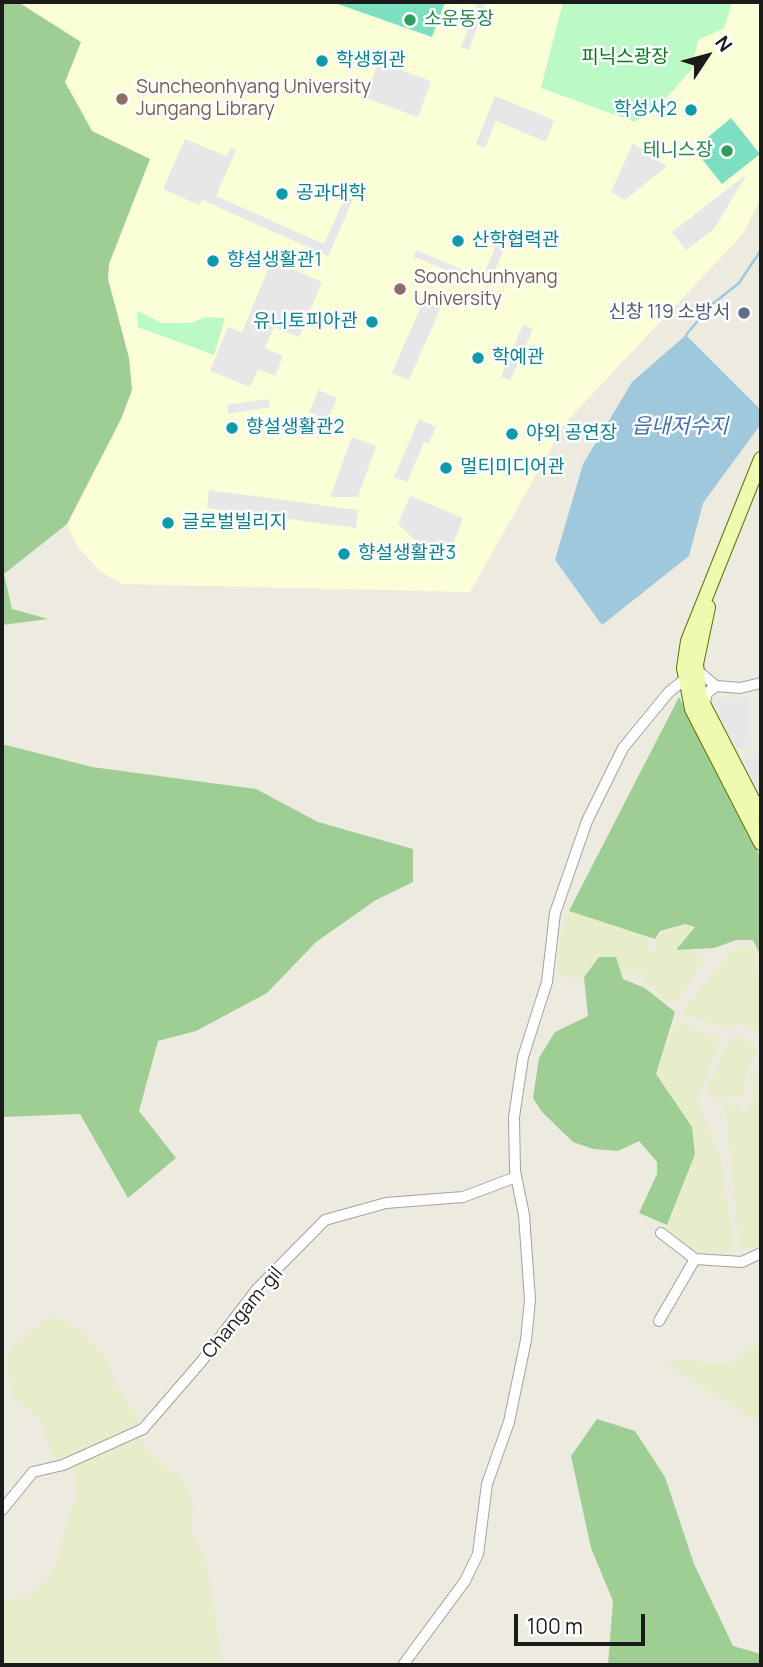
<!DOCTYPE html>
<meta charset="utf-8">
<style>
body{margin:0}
#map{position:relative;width:763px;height:1667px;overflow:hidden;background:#edeae0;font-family:Manrope,sans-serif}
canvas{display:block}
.frame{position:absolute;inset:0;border:4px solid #1b1b1b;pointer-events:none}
.north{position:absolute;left:672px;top:21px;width:70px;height:70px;-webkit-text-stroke:5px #fff;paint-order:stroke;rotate:54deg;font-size:19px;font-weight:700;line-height:28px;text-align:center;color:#1b1b1b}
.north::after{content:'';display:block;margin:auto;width:24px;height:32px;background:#1b1b1b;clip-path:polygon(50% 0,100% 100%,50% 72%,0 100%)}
.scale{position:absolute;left:514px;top:1614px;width:131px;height:32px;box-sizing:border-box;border:4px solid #1b1b1b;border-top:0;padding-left:9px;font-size:21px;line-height:24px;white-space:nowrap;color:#1b1b1b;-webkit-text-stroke:5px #fff;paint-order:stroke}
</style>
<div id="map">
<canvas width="763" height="1667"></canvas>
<div class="frame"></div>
<div class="north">N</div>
<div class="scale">100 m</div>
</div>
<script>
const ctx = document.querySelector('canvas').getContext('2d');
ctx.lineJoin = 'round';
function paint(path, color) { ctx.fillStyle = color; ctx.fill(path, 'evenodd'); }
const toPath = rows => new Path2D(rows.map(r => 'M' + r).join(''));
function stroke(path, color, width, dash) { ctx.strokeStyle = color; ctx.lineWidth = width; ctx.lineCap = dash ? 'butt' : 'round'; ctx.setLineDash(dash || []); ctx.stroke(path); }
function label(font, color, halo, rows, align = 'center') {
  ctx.font = font + ' Manrope,"Noto Sans KR",sans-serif'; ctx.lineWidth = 5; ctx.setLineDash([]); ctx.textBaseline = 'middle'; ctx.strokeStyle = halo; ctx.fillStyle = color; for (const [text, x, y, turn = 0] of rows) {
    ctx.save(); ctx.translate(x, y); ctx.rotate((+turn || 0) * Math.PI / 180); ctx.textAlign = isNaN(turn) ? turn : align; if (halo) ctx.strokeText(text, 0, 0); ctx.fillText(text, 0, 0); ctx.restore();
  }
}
paint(toPath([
 [2,2,761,2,761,198,743,234,566,422,470,592,121,584,100,571,78,547,67,524,121,419,132,390,108,279,109,264,2,158]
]), '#fbffd8');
paint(toPath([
 [569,911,648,937,650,953,657,952,655,939,666,930,686,924,695,927,677,950,691,948,706,958,676,1002,658,999,655,987,646,984,644,973,633,970,623,979,599,957,578,981,558,973,557,951],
 [742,946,758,949,761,1032,742,1025,724,1027,680,1014,733,949],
 [676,1021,720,1038,697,1100,722,1163,733,1241,731,1253,712,1256,696,1252,668,1232,667,1225,687,1177,692,1127,656,1074],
 [732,1036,745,1038,757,1049,747,1073,743,1096,715,1100,707,1089],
 [760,1072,761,1246,748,1249,739,1244,725,1106,737,1105,747,1115,753,1095,753,1076],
 [48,1317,67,1322,85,1335,107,1360,116,1386,139,1417,137,1437,162,1464,181,1476,189,1491,194,1509,191,1531,207,1565,223,1665,2,1665,2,1601,25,1597,52,1576,76,1493,74,1472,54,1457,39,1418,14,1399,8,1374,8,1352],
 [761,1341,761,1411,757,1421,663,1362,688,1359,712,1364,730,1363]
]), '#e7edcb');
paint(toPath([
 [18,2,81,42,65,82,92,131,150,159,109,264,108,279,129,358,132,390,121,419,67,524,4,574,12,609,48,619,2,625,2,3],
 [679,697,761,858,761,957,753,940,736,940,714,948,676,950,695,927,685,924,660,931,655,939,569,911],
 [6,745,92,767,256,789,318,822,413,849,413,882,376,900,316,942,267,993,196,1031,158,1041,139,1111,176,1158,128,1198,80,1114,2,1117,2,746],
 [599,957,616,957,623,979,645,988,675,1012,656,1074,692,1127,695,1154,667,1225,639,1213,657,1174,657,1162,639,1141,618,1151,593,1149,573,1142,542,1112,533,1098,539,1058,555,1032,588,1016,584,977],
 [597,1419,635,1431,665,1477,694,1564,733,1646,761,1654,761,1665,608,1665,613,1601,591,1548,571,1456]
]), '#9fce94');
paint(toPath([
 [563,2,731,2,731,7,724,28,698,40,692,69,659,106,635,122,541,88],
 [137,311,162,323,191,323,206,317,225,318,214,355,138,327]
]), '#bbfac6');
paint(toPath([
 [332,2,445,2,432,37],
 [731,118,760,154,722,184,694,149]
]), '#7cdfc2');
paint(toPath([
 [478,2,486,2,469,50,461,47],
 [378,62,431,81,418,117,365,98],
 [495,96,554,120,546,142,496,121,485,148,476,144],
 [185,139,226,156,231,148,236,150,216,196,324,244,353,180,360,184,328,256,202,200,199,205,163,189],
 [633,143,667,166,625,200,611,192],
 [747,174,714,229,686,250,672,232],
 [498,241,506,245,488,287,414,257,416,250,482,278],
 [272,260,322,282,299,337,274,327,265,348,283,356,275,376,258,369,250,387,210,371,228,327,242,332],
 [424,299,441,307,409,380,392,373],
 [523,325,533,329,510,381,501,377],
 [319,390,337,398,328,420,309,412],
 [268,399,270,407,228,414,227,405],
 [419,419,436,427,428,444,424,442,407,482,394,477],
 [352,437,376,446,358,497,330,497],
 [209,490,358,510,356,528,207,508],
 [410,496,463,518,449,554,416,541,398,524],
 [748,698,751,747,734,748,719,721,718,699],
 [761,750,761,796,742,761]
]), '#e7e7e7');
paint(toPath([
 [686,335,761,410,761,424,703,503,689,556,602,625,555,560,583,464,632,382]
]), '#9fc8dc');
stroke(toPath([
 [686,335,710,306,739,283,761,250]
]), '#9fc8dc', 2.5);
const minor = toPath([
 [698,671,716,686,707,693,704,706],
 [716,686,740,688,761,683],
 [661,1233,695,1259,742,1262,761,1253],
 [659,1321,695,1259],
 [2,1510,33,1472,63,1465,143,1429,201,1362,257,1289,325,1220,386,1203,463,1197,516,1177],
 [403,1665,465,1581,478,1554,487,1484,509,1422,526,1340,530,1300,524,1215,515,1171,514,1117,523,1057,547,982,555,913,587,821,623,748,669,692,684,680]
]);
const secondary = toPath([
 [761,459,688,641,684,668,692,709,761,843],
 [708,607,696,664,700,698,761,816]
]);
stroke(minor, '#a2a2a2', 12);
stroke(secondary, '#5b7203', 16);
stroke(minor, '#fff', 10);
stroke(secondary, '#effab1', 14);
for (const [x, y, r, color] of [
 [410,20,7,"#2e9e5b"],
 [322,61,7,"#0f9aa8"],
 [122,99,7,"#8d6e63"],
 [691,110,7,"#0f9aa8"],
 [727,151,7,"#2e9e5b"],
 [282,194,7,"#0f9aa8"],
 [458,241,7,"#0f9aa8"],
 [213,261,7,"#0f9aa8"],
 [400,289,7,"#8d6e63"],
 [744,313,7,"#5c6f8a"],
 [372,322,7,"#0f9aa8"],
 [478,358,7,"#0f9aa8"],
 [232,428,7,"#0f9aa8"],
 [512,434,7,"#0f9aa8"],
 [446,468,7,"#0f9aa8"],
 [168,523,7,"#0f9aa8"],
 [344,554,7,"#0f9aa8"]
]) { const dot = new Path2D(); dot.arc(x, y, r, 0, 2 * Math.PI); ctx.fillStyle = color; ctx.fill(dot); stroke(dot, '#fff', 2.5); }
label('19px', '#27864d', '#fff', [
 ["소운동장",424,20],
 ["테니스장",713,151,"right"]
], 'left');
label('19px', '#097a1e', '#fff', [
 ["피닉스광장",625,58]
]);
label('19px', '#0d838f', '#fff', [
 ["학생회관",336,61],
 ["학성사2",677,110,"right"],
 ["공과대학",296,194],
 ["산학협력관",472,241],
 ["향설생활관1",227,261],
 ["유니토피아관",358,322,"right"],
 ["학예관",492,358],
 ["향설생활관2",246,428],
 ["야외 공연장",526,434],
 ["멀티미디어관",460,468],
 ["글로벌빌리지",182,523],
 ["향설생활관3",358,554]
], 'left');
label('19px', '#785e54', '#fff', [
 ["Suncheonhyang University",136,88],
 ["Jungang Library",136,110],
 ["Soonchunhyang",414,278],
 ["University",414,300]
], 'left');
label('19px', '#4e5e75', '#fff', [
 ["신창 119 소방서",730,313]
], 'right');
label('19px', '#1b1b1b', '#fff', [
 ["Changam-gil",243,1313,-50]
]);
label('italic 21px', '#476fac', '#fff', [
 ["읍내저수지",680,427]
]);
</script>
